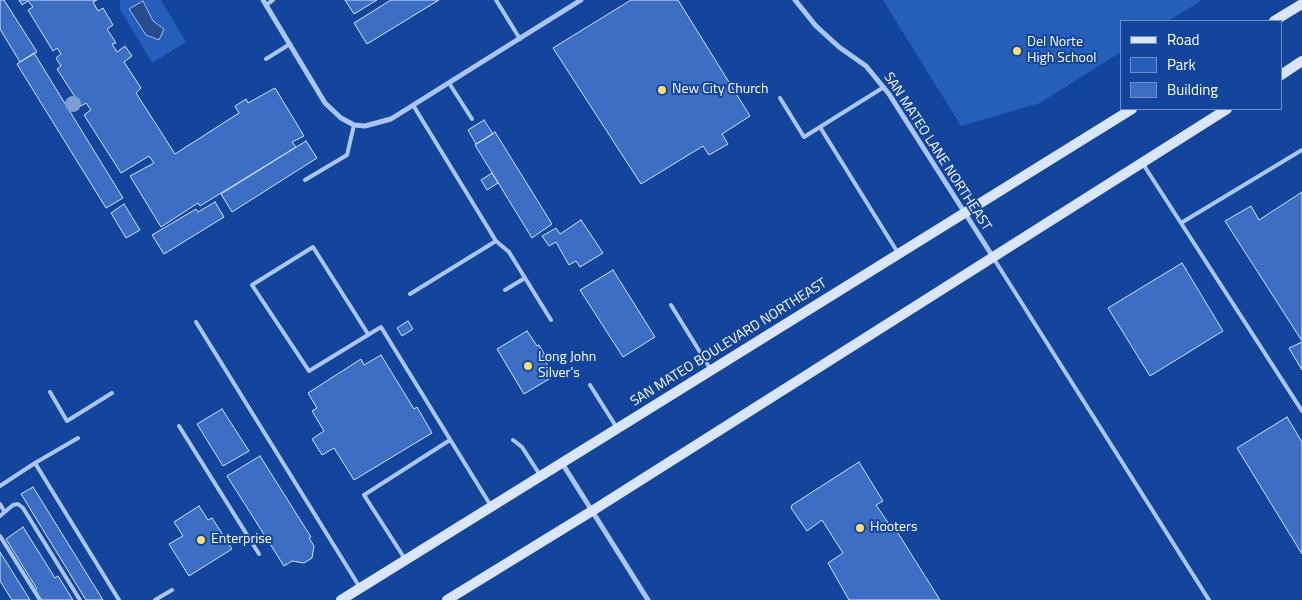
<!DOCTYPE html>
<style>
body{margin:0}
#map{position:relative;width:1302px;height:600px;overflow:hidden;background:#13459d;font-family:"Titillium Web",sans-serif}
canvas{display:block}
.legend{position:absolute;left:1120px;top:20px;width:162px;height:90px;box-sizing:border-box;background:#13459d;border:1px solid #718fc4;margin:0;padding:6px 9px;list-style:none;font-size:15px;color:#fff}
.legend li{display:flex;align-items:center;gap:10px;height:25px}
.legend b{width:25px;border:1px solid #718fc4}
</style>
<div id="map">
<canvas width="1302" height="600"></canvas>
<ul class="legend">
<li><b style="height:6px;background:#d9e6fd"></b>Road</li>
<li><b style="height:14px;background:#265ebc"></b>Park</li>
<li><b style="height:14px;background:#3c6fc4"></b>Building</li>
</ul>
</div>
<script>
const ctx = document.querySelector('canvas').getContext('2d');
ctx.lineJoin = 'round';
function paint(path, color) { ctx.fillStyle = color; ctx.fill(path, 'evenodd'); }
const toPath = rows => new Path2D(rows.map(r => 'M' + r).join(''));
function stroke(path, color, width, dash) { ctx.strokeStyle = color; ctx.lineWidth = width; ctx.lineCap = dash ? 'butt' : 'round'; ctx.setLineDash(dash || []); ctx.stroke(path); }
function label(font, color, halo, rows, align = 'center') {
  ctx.font = font + ' "Titillium Web",sans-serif'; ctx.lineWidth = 4; ctx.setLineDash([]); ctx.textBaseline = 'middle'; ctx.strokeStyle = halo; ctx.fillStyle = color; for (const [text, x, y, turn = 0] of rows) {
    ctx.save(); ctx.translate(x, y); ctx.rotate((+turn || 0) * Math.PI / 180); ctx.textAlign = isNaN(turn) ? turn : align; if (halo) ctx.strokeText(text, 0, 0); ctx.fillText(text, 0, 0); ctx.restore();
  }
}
paint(toPath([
 [120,0,161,0,186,42,152,63,120,9],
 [883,0,1202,0,1168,21,1121,21,1121,52,1040,103,961,126]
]), '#265ebc');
const water = toPath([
 [143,1,153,21,164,29,159,40,146,35,129,9,143,1]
]);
paint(water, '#274c8e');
stroke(water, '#9bbff7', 1);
const building = toPath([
 [0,0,4,0,37,52,20,62,0,29,0,0],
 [19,0,97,0,93,2,98,11,103,8,113,25,107,29,116,43,112,44,117,52,125,46,132,56,124,62,141,88,136,93,175,154,239,113,235,106,246,99,248,103,275,88,304,136,292,142,296,147,200,206,198,203,161,227,130,176,154,163,149,156,121,173,84,115,91,110,86,103,81,106,57,69,61,66,56,58,61,54,57,48,53,51,28,10,33,7,28,1,22,5,19,0],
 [345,0,377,0,354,14,345,0],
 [391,0,439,0,367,44,354,23,391,0],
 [631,0,678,0,750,116,722,134,728,144,709,155,703,146,641,184,553,48,631,0],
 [34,53,123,198,106,208,17,64,34,53],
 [484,120,493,134,476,144,468,130,484,120],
 [495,132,552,224,532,238,475,145,495,132],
 [306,141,317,158,232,212,221,194,306,141],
 [492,173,498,183,487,190,481,180,492,173],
 [1302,192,1302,341,1225,221,1251,206,1259,220,1302,192],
 [215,202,224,217,164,254,152,235,196,209,198,212,215,202],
 [124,204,140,230,126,238,111,213,124,204],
 [581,220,603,253,580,267,576,261,569,265,556,242,549,246,542,236,556,228,560,234,581,220],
 [1182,263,1223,331,1150,376,1108,308,1182,263],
 [613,270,655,337,623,357,580,290,613,270],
 [408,321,413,329,402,336,397,328,408,321],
 [527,331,537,346,539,345,545,355,542,356,554,376,524,394,497,349,527,331],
 [1302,342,1302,370,1289,348,1302,342],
 [381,355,414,409,417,407,432,433,354,480,334,448,322,455,312,439,324,431,312,411,317,408,308,393,361,359,364,365,381,355],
 [222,409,249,451,223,466,197,424,222,409],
 [1287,417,1302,442,1302,554,1237,448,1287,417],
 [260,456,311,537,309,538,314,546,312,558,304,563,292,561,284,566,227,476,260,456],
 [859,462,883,501,876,505,889,524,891,522,940,600,849,600,828,563,843,553,822,520,807,531,791,508,792,505,859,462],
 [33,487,103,600,86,600,21,494,33,487],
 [199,506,208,520,212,518,232,549,189,576,169,544,183,536,174,522,199,506],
 [23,527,55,578,58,576,73,600,41,600,34,590,37,589,6,539,23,527],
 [0,552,30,600,12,600,0,581,0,552]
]);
paint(building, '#3c6fc4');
stroke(building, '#d2e3fd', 1);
stroke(toPath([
 [496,0,520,39],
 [266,5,273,0],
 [266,59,290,44],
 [449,83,472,119],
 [780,98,804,137,884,87],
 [413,105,496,241,509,252,551,320],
 [820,127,898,253],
 [1143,164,1302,411],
 [305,180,347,155,354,125],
 [1181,223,1302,150],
 [994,259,1209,600],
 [505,290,525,278],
 [410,294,496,241],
 [671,305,711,370],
 [196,322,359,586],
 [368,334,313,247,252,285,309,371,381,327,491,506],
 [590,385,617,428],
 [50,392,67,421,112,393],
 [179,426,259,554],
 [513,440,522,447,540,475],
 [35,463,78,438],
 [0,486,35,463,119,600],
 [0,504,4,511],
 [0,516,13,505,18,504,23,508,80,600],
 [0,536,40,600],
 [405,559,364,495,450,440],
 [155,600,172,590]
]), '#a9c6f4', 4);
stroke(toPath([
 [263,0,325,103,341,118,354,125,365,126,391,119,581,0],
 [795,0,816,26,839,47,866,66,889,94,993,257],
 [562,463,648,600]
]), '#a9c6f4', 5);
stroke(toPath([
 [1274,21,1302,4],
 [1281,75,1302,61],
 [341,600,1132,109],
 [447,600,592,511,1227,109]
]), '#d9e6fd', 10);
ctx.fillStyle = '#7c9cd2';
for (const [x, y] of [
 [73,104]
]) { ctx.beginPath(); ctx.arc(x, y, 8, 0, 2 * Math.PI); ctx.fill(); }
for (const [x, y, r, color] of [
 [1017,51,5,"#ffdf6c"],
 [662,90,5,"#ffdf6c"],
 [528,366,5,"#ffdf6c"],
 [860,528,5,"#ffdf6c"],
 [201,540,5,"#ffdf6c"]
]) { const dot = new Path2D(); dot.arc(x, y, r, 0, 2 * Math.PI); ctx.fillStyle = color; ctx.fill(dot); stroke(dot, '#13459d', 2); }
label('14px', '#fff', '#13459d', [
 ["Del Norte",1027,43],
 ["High School",1027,59],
 ["New City Church",672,90],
 ["Long John",538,358],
 ["Silver's",538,374],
 ["Hooters",870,528],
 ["Enterprise",211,540]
], 'left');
label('14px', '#fff', '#13459d', [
 ["SAN MATEO LANE NORTHEAST",937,152,57],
 ["SAN MATEO BOULEVARD NORTHEAST",729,343,-32]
]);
</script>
